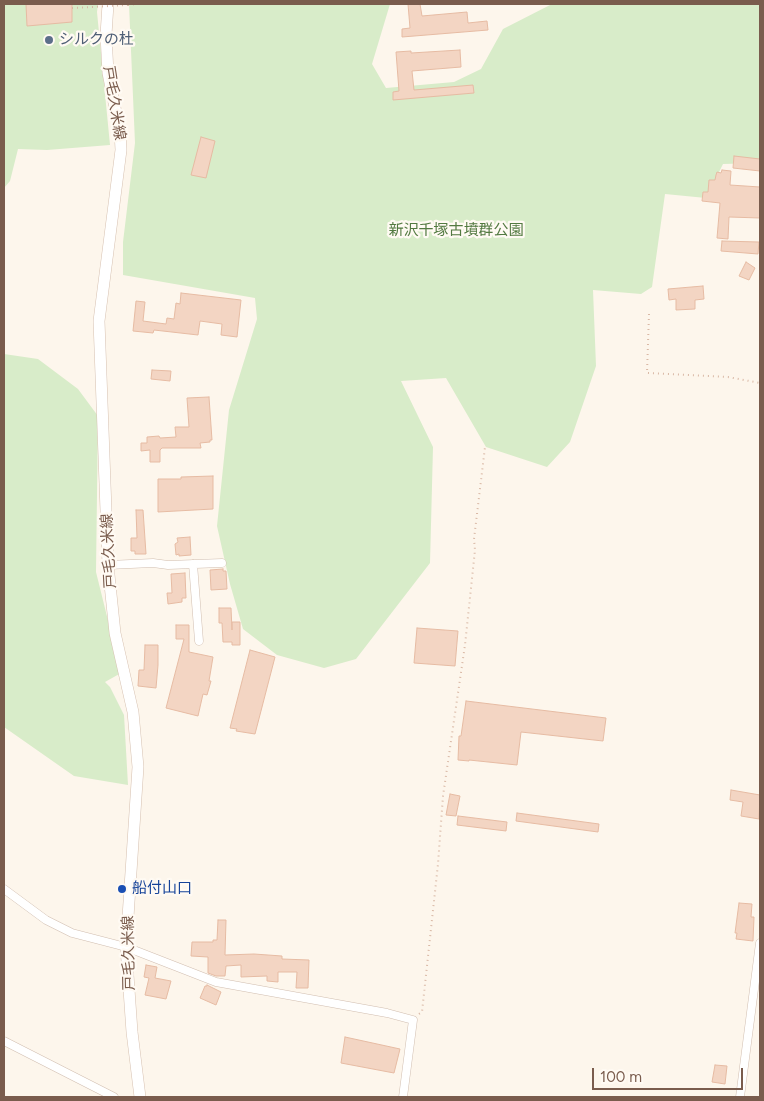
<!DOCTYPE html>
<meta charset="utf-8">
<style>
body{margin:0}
#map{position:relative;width:764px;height:1101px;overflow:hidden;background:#fdf6ec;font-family:Figtree,sans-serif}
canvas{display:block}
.frame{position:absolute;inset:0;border:5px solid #7a5c4d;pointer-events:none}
.scale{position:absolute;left:592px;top:1068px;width:151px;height:22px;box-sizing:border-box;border:2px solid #7a5c4d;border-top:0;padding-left:6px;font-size:15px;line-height:18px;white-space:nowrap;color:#7a5c4d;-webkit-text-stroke:4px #fffaf3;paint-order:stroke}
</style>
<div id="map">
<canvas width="764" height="1101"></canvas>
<div class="frame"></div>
<div class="scale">100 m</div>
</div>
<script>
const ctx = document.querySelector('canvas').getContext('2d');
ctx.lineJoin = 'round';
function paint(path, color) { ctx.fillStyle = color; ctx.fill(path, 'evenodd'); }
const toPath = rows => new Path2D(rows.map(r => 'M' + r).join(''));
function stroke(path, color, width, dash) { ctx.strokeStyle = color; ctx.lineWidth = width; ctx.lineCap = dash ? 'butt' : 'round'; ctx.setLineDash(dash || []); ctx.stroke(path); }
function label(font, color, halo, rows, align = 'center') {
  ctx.font = font + ' Figtree,"Noto Sans JP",sans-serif'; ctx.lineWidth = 4.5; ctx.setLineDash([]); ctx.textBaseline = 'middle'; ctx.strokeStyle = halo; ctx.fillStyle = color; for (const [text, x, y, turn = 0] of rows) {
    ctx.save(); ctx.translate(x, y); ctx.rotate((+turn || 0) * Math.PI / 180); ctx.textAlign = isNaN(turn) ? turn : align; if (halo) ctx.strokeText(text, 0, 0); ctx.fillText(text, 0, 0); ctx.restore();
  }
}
paint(toPath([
 [4,4,98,4,97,12,110,145,47,150,18,149,10,181,4,188],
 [129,4,390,4,372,64,386,88,454,82,481,69,503,29,552,4,760,4,760,163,723,164,706,198,665,194,652,287,641,294,593,290,596,366,570,442,547,467,486,447,446,378,401,381,433,447,430,563,356,659,324,668,277,655,243,629,230,584,217,526,229,410,257,319,255,298,123,275,123,242,135,143],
 [4,354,38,359,78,389,98,416,96,572,121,673,105,682,110,687,124,715,128,785,74,776,4,727]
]), '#d8ecc9');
const building = toPath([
 [26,4,72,4,72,22,27,26,26,4],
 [408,4,420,4,422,16,467,12,468,23,487,21,488,30,402,37,402,29,410,28,408,4],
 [460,50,461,67,412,71,414,90,473,85,474,93,393,100,393,92,399,91,396,52,411,51,411,53,460,50],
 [201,137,215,141,206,178,191,175,201,137],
 [734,156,760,159,760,171,733,168,734,156],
 [722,170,731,171,730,185,760,187,760,218,729,217,728,239,717,238,720,203,702,201,703,192,708,192,709,180,715,180,716,175,717,172,721,173,722,170],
 [722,241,759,242,758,254,721,251,722,241],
 [746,262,755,268,749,280,739,276,746,262],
 [703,286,704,299,695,300,695,309,676,310,676,299,669,300,668,289,703,286],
 [181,293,241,300,237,337,221,335,222,324,200,321,198,335,154,330,153,333,133,331,136,301,145,302,143,321,166,324,167,318,174,319,176,303,180,304,181,293],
 [152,370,171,371,170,381,151,379,152,370],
 [209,397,212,440,210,440,210,442,200,443,201,448,162,448,160,450,160,462,150,462,150,450,141,451,141,443,147,443,147,437,159,436,160,438,176,437,175,427,189,427,187,398,209,397],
 [213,476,213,509,158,512,158,479,181,479,181,477,213,476],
 [136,510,143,510,146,554,135,554,135,551,131,551,131,538,137,538,136,510],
 [190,537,191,555,179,556,179,554,176,555,175,544,178,542,177,538,190,537],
 [223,569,223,571,226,571,227,589,211,590,210,570,223,569],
 [185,573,186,598,182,598,182,602,168,604,167,593,172,593,171,574,185,573],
 [219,608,231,608,232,630,232,622,240,622,240,645,232,645,232,642,223,642,222,623,219,623,219,608],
 [176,625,189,625,189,652,213,657,209,681,211,681,207,695,203,694,198,716,166,708,184,639,176,639,176,625],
 [417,628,458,631,455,666,414,663,417,628],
 [145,645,158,645,158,665,156,688,138,686,139,670,144,670,145,645],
 [250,650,275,657,255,734,236,731,237,729,230,728,250,650],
 [466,701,606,718,603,741,521,732,517,765,469,760,469,761,458,760,459,736,461,736,466,701],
 [731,790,760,795,759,819,741,816,743,802,730,800,731,790],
 [450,794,460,796,456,816,446,815,450,794],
 [517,813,599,824,598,832,516,821,517,813],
 [458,816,507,822,506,831,457,825,458,816],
 [739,903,752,904,751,917,754,917,753,941,736,939,737,933,735,933,739,903],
 [218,920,226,920,225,955,254,954,282,956,282,959,309,960,308,988,296,988,297,972,278,972,278,982,267,981,267,976,241,977,241,965,226,966,225,976,216,976,208,973,208,957,191,956,192,942,213,942,213,940,217,940,218,920],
 [146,965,157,967,155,978,171,981,166,999,145,995,149,978,144,977,146,965],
 [207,985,221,992,216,1005,200,998,205,986,207,986,207,985],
 [345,1037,400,1049,394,1073,341,1063,345,1037],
 [715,1065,727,1066,725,1084,712,1082,715,1065]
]);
paint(building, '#f3d5c3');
stroke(building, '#e6bba3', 1);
const minor = toPath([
 [193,564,199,641],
 [108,565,153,563,168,565,222,563],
 [4,889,46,920,72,933,126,947,216,982,387,1013,413,1020,403,1097],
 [4,1041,114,1097],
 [740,1097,760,943]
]);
const secondary = toPath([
 [108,4,106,35,108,73,120,132,121,150,99,321,108,565,115,633,133,712,138,767,126,947,132,1032,140,1097]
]);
stroke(minor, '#d1beb0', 9);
stroke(secondary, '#d6c0b0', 12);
stroke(toPath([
 [128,5,137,4],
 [649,314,647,373,728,377,760,383],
 [419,1014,422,1012,438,864,443,796,465,645,475,550,474,539,485,447]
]), '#d9b8a5', 2, [1, 4]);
stroke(minor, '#fff', 8);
stroke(secondary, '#fff', 11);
stroke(toPath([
 [72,8,128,5]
]), '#d9b8a5', 2, [1, 4]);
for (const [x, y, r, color] of [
 [49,40,5,"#5c6f8a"],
 [122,889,5,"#1a4fb4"]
]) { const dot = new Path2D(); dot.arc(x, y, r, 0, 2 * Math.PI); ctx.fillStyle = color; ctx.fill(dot); stroke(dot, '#fffaf3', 2); }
label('15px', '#4e5e75', '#fffaf3', [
 ["シルクの杜",59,40]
], 'left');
label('15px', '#7a5c4d', '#fffaf3', [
 ["戸毛久米線",114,103,81],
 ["戸毛久米線",109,551,-93],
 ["戸毛久米線",129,953,-91]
]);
label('15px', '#537a41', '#fffaf3', [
 ["新沢千塚古墳群公園",456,231]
]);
label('15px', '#164399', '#fffaf3', [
 ["船付山口",132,889]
], 'left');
</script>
